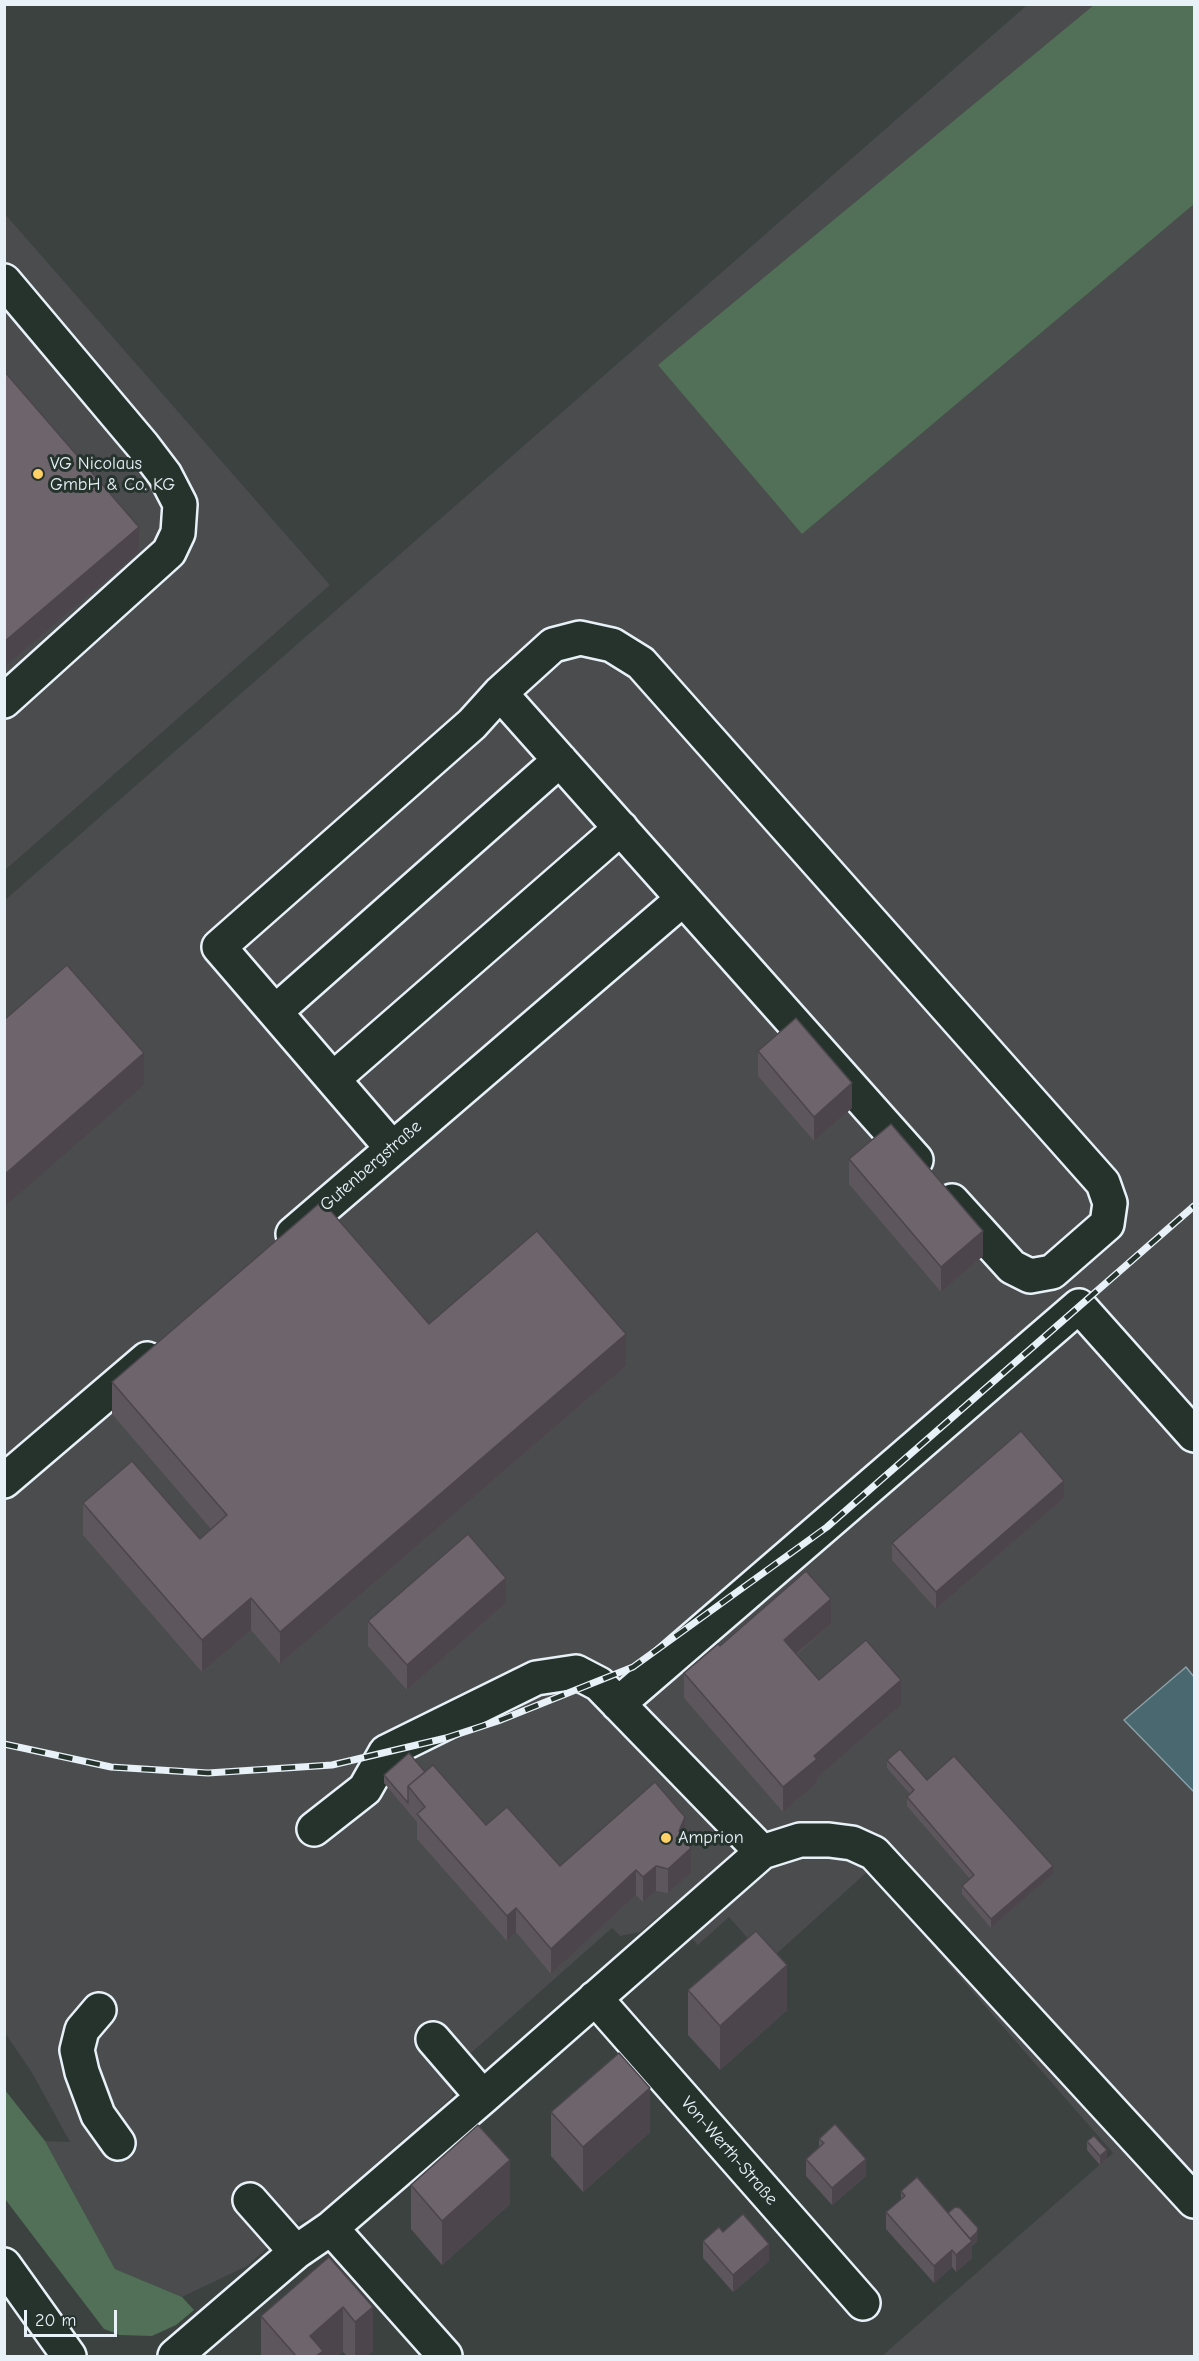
<!DOCTYPE html>
<meta charset="utf-8">
<style>
body{margin:0}
#map{position:relative;width:1199px;height:2361px;overflow:hidden;background:#3b4240;font-family:"Comic Neue",sans-serif}
canvas{display:block}
.frame{position:absolute;inset:0;border:6px solid #e8f1f8;pointer-events:none}
.scale{position:absolute;left:24px;top:2310px;width:93px;height:27px;box-sizing:border-box;border:3px solid #e8f1f8;border-top:0;padding-left:8px;font-size:18px;line-height:21px;white-space:nowrap;color:#e8f1f8;-webkit-text-stroke:4px #26332d;paint-order:stroke}
</style>
<div id="map">
<canvas width="1199" height="2361"></canvas>
<div class="frame"></div>
<div class="scale">20 m</div>
</div>
<script>
const ctx = document.querySelector('canvas').getContext('2d');
ctx.lineJoin = 'round';
function paint(path, color) { ctx.fillStyle = color; ctx.fill(path, 'evenodd'); }
const toPath = rows => new Path2D(rows.map(r => 'M' + r).join(''));
function stroke(path, color, width, dash) { ctx.strokeStyle = color; ctx.lineWidth = width; ctx.lineCap = dash ? 'butt' : 'round'; ctx.setLineDash(dash || []); ctx.stroke(path); }
function label(font, color, halo, rows, align = 'center') {
  ctx.font = font + ' "Comic Neue",sans-serif'; ctx.lineWidth = 6; ctx.setLineDash([]); ctx.textBaseline = 'middle'; ctx.strokeStyle = halo; ctx.fillStyle = color; for (const [text, x, y, turn = 0] of rows) {
    ctx.save(); ctx.translate(x, y); ctx.rotate((+turn || 0) * Math.PI / 180); ctx.textAlign = isNaN(turn) ? turn : align; if (halo) ctx.strokeText(text, 0, 0); ctx.fillText(text, 0, 0); ctx.restore();
  }
}
paint(toPath([
 [1027,5,1194,5,1194,2356,882,2356,1113,2153,875,1880,866,1873,774,1956,773,1967,729,1917,698,1945,666,1910,640,1932,620,1936,612,1928,445,2076,454,2088,452,2097,315,2217,295,2223,247,2266,182,2297,115,2269,45,2141,70,2142,31,2071,5,2033,4,901],
 [4,213,330,585,5,870,4,870]
]), '#4a4c4d');
paint(toPath([
 [1094,5,1194,5,1194,204,802,534,658,365],
 [5,2090,45,2141,115,2269,182,2297,194,2310,176,2325,152,2336,120,2335,104,2329,5,2199]
]), '#527057');
const water = toPath([
 [1186,1667,1194,1677,1194,1792,1124,1720,1186,1667]
]);
paint(water, '#496870');
stroke(water, '#899fa6', 1.5);
const minor = toPath([
 [4,281,143,446,165,475,180,504,178,533,169,552,4,701],
 [500,693,916,1160],
 [275,1012,560,760],
 [333,1079,621,828],
 [392,1148,219,947,472,724,500,693,553,645,580,638,612,645,641,663,1103,1183,1110,1203,1107,1224,1052,1272,1030,1276,1012,1267,952,1201],
 [293,1234,683,899],
 [4,1481,147,1359],
 [618,1704,1079,1306,1194,1435],
 [314,1829,365,1789,386,1752,536,1678,576,1672,599,1684,762,1852,800,1840,829,1840,852,1843,874,1853,1194,2201],
 [595,1998,863,2303],
 [99,2010,82,2030,77,2050,82,2072,98,2115,118,2143],
 [433,2039,483,2097],
 [250,2200,296,2252],
 [331,2228,445,2356],
 [175,2356,296,2252,331,2228,483,2097,762,1852]
]);
const major = toPath([
 [4,2265,69,2356]
]);
stroke(minor, '#e8f1f8', 38);
stroke(major, '#e8f1f8', 38);
stroke(minor, '#26332d', 33);
stroke(major, '#26332d', 33);
const rail = toPath([
 [4,1744,111,1767,208,1773,332,1765,446,1738,498,1721,633,1667,827,1527,1194,1206]
]);
stroke(rail, '#e8f1f8', 7);
stroke(rail, '#26332d', 4.5, [14]);
paint(toPath([
 [758,1051,852,1108,814,1141,758,1076],
 [849,1159,983,1256,941,1292,849,1184],
 [429,1324,626,1366,280,1664,251,1630,202,1672,83,1535,83,1503,200,1539,211,1529,112,1414,112,1382],
 [1064,1498,936,1609,892,1560,892,1543],
 [506,1603,407,1690,368,1646,368,1621],
 [831,1624,797,1654,819,1680,901,1705,817,1778,817,1783,783,1812,684,1698,684,1673,720,1646],
 [887,1760,927,1780,1053,1874,991,1928,962,1894,962,1886,970,1879,907,1806,907,1797,910,1794,887,1768],
 [425,1772,486,1825,560,1866,685,1840,691,1873,668,1893,656,1891,643,1902,636,1895,551,1974,516,1932,507,1941,417,1839,417,1822,384,1783,384,1775],
 [688,1990,787,2010,720,2070,688,2035],
 [551,2112,650,2132,583,2192,551,2156],
 [819,2139,866,2176,832,2205,806,2176,806,2159,819,2147],
 [1087,2141,1107,2159,1100,2165,1087,2150],
 [411,2185,510,2204,442,2265,411,2229],
 [901,2191,948,2213,977,2241,972,2246,972,2258,956,2272,952,2267,934,2283,886,2229,886,2212,901,2200],
 [723,2232,769,2261,733,2292,703,2258,703,2241],
 [329,2257,373,2351,366,2356,347,2356,343,2352,337,2356,261,2356,261,2316]
]), '#5e565d');
paint(toPath([
 [139,527,139,552,4,667,4,642],
 [144,1053,144,1085,4,1207,4,1175],
 [852,1083,852,1108,814,1141,814,1117],
 [983,1231,983,1256,941,1292,941,1267],
 [626,1334,626,1366,280,1664,280,1632],
 [1064,1481,1064,1498,936,1609,936,1592],
 [506,1578,506,1603,407,1690,407,1665],
 [251,1598,251,1630,202,1672,202,1640],
 [831,1599,831,1624,784,1664,784,1640],
 [901,1680,901,1705,817,1778,817,1783,783,1812,783,1787,814,1756],
 [685,1817,685,1842,679,1831],
 [691,1848,691,1873,668,1893,668,1869],
 [656,1866,656,1891,643,1902,643,1877],
 [1053,1866,1053,1874,991,1928,991,1919],
 [636,1870,636,1895,551,1974,551,1949],
 [516,1908,516,1932,507,1941,507,1916],
 [787,1965,787,2010,720,2070,720,2026],
 [650,2088,650,2132,583,2192,583,2147],
 [1107,2150,1107,2159,1100,2165,1100,2156],
 [866,2159,866,2176,832,2205,832,2188],
 [510,2160,510,2204,442,2265,442,2221],
 [978,2228,977,2241,972,2246,972,2258,956,2272,956,2255],
 [769,2244,769,2261,733,2292,733,2275],
 [952,2250,952,2267,934,2283,934,2266],
 [343,2307,343,2352,337,2356,310,2356,310,2336],
 [373,2307,373,2351,366,2356,355,2356,355,2322]
]), '#4c464c');
const building = toPath([
 [4,371,139,527,4,642,4,371],
 [67,965,144,1053,4,1175,4,1020,67,965],
 [796,1018,852,1083,814,1117,758,1051,796,1018],
 [891,1124,983,1231,941,1267,849,1159,891,1124],
 [322,1201,429,1324,537,1231,626,1334,280,1632,251,1598,202,1640,83,1503,132,1461,200,1539,227,1515,112,1382,322,1201],
 [1021,1431,1064,1481,936,1592,892,1543,1021,1431],
 [468,1534,506,1578,407,1665,368,1621,468,1534],
 [806,1571,831,1599,784,1640,819,1680,866,1640,901,1680,814,1756,817,1759,783,1787,684,1673,718,1644,720,1646,806,1571],
 [900,1749,927,1780,954,1756,1053,1866,991,1919,962,1886,974,1875,907,1797,914,1790,887,1760,900,1749],
 [409,1753,425,1772,408,1786,408,1803,384,1775,409,1753],
 [433,1765,486,1825,507,1807,560,1866,655,1782,685,1817,679,1831,691,1848,668,1869,656,1866,643,1877,636,1870,551,1949,516,1908,507,1916,417,1814,425,1807,408,1786,433,1765],
 [756,1931,787,1965,720,2026,688,1990,756,1931],
 [619,2053,650,2088,583,2147,551,2112,619,2053],
 [835,2124,866,2159,832,2188,806,2159,824,2143,819,2139,835,2124],
 [478,2125,510,2160,442,2221,411,2185,478,2125],
 [1094,2136,1107,2150,1100,2156,1087,2141,1094,2136],
 [917,2177,972,2241,956,2255,952,2250,934,2266,886,2212,905,2196,901,2191,917,2177],
 [955,2207,960,2208,978,2228,977,2232,970,2239,948,2213,955,2207],
 [743,2214,769,2244,733,2275,703,2241,719,2227,723,2232,743,2214],
 [329,2257,373,2307,355,2322,343,2307,310,2336,323,2351,316,2356,296,2356,261,2316,329,2257]
]);
paint(building, '#6d646c');
stroke(building, '#4c464c', 1.5);
for (const [x, y, r, color] of [
 [38,474,6,"#ffd166"],
 [666,1838,6,"#ffd166"]
]) { const dot = new Path2D(); dot.arc(x, y, r, 0, 2 * Math.PI); ctx.fillStyle = color; ctx.fill(dot); stroke(dot, '#26332d', 2); }
label('18px', '#e8f1f8', '#26332d', [
 ["VG Nicolaus",50,464],
 ["GmbH & Co. KG",50,485],
 ["Amprion",678,1838]
], 'left');
label('18px', '#e8f1f8', '#26332d', [
 ["Gutenbergstraße",371,1166,-41],
 ["Von-Werth-Straße",729,2151,49]
]);
</script>
